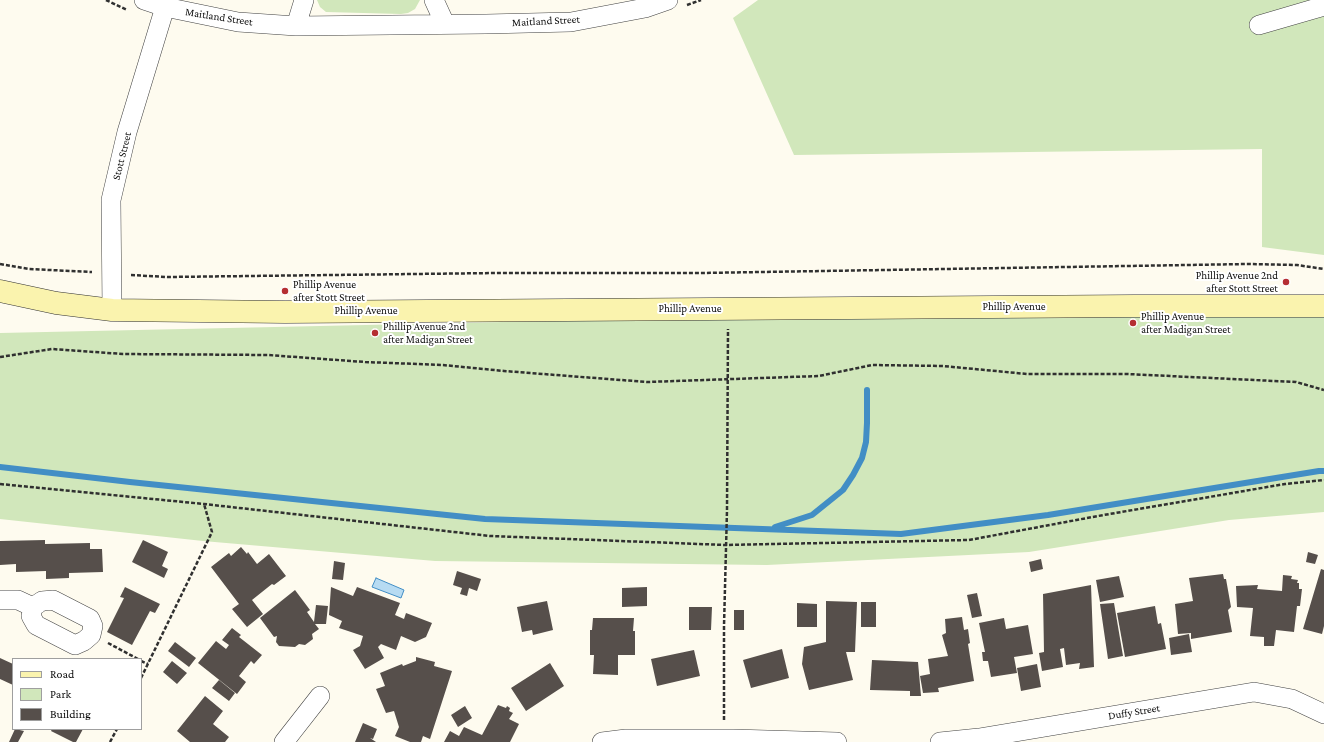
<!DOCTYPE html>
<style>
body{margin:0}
#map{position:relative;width:1324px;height:742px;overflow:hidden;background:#fefbef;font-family:"Crimson Pro",serif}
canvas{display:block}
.legend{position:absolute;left:12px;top:658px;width:130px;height:72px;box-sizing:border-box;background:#fff;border:1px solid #9f9f9f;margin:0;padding:5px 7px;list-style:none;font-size:12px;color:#0e0e0e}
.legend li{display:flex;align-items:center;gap:8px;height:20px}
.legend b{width:20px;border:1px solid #9f9f9f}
</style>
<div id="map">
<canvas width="1324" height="742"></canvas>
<ul class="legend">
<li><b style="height:5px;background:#faf3ae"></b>Road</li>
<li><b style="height:11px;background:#d1e7bb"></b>Park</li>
<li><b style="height:11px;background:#564f4b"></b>Building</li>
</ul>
</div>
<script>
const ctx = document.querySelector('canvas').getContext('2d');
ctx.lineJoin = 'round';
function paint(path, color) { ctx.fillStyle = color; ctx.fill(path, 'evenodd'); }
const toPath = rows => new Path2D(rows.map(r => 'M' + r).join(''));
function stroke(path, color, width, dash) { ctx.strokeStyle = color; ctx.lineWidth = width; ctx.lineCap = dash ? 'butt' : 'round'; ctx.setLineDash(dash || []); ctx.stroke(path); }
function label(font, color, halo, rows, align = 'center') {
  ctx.font = font + ' "Crimson Pro",serif'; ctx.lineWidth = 4; ctx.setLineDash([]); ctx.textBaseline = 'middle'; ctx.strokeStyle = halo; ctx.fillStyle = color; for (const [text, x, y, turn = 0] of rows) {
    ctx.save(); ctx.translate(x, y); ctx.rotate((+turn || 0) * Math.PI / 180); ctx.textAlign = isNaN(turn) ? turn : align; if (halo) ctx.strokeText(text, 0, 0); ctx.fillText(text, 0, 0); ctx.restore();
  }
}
paint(toPath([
 [317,0,420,0,415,9,408,13,401,14,326,12,320,7],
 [758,0,1324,0,1324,255,1262,247,1262,149,794,155,733,18],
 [1281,305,1324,309,1324,512,1229,520,1029,552,767,565,435,561,203,541,0,519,0,333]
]), '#d1e7bb');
const water = toPath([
 [376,578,404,590,401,598,372,587,376,578]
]);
paint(water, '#b7dbf2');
stroke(water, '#428ec5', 1);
stroke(toPath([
 [0,467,130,482,485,519,901,534,1048,515,1319,471,1324,471],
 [775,527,812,515,843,490,853,475,862,458,866,442,867,423,867,390]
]), '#428ec5', 6);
paint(toPath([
 [45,540,45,544,90,543,90,549,102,549,103,572,69,573,69,578,46,579,46,571,16,572,16,564,0,565,0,541],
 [143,540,168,552,162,566,168,569,164,578,132,562],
 [241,547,247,554,248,552,257,564,269,554,286,576,274,585,272,584,252,600,263,614,247,627,232,609,239,604,211,567,229,553,231,556],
 [1308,552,1318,555,1315,564,1306,562],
 [1041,559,1043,569,1031,572,1029,562],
 [334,561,345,563,343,580,332,579],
 [1321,569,1324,570,1324,626,1322,634,1303,629],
 [457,571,481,579,477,591,469,588,467,596,460,594,462,588,453,585],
 [1223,574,1224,579,1226,579,1231,607,1228,610,1232,632,1191,639,1191,633,1178,634,1175,604,1193,601,1189,578],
 [1283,575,1292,576,1291,579,1298,580,1297,583,1299,583,1299,589,1302,589,1300,606,1297,606,1294,632,1276,630,1274,646,1264,646,1264,637,1250,636,1253,608,1237,607,1236,586,1258,585,1257,589,1282,591],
 [1119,576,1124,597,1100,602,1096,580],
 [1091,585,1094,667,1079,669,1080,663,1066,665,1064,648,1060,649,1063,667,1042,671,1039,653,1044,652,1043,594],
 [125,587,160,604,155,613,150,611,132,645,107,632,124,598,120,597],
 [331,587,353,596,357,587,400,603,395,615,404,619,406,613,432,623,426,637,415,642,401,636,396,650,381,644,378,647,384,658,365,669,353,650,360,646,363,636,339,628,342,621,329,615],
 [647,587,647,606,622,607,622,588],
 [295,590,310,610,307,612,314,622,316,605,328,606,326,624,315,624,319,629,312,634,313,639,305,645,299,644,295,647,279,646,276,642,277,636,274,637,260,618],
 [977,593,982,616,972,618,967,595],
 [547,601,553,630,533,635,532,630,522,632,517,607],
 [826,601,857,602,855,652,846,652,853,680,809,690,802,664,804,647,826,642],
 [861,602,876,602,876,627,861,627],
 [797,603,817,604,817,627,797,627],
 [1114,603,1123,656,1108,659,1100,604],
 [1155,606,1158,624,1161,623,1166,649,1125,657,1117,613],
 [689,607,712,607,711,630,689,630],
 [734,610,744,610,744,630,734,630],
 [962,617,964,630,968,629,970,643,968,644,974,681,938,688,939,692,923,693,920,676,930,674,928,659,948,656,942,635,946,633,945,619],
 [593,618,634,618,633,631,635,631,635,655,618,655,618,675,593,674,594,655,590,655,590,630,592,630],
 [1004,618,1006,629,1028,625,1033,654,1014,657,1017,673,991,677,988,661,983,661,982,652,985,652,979,623],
 [232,628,241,635,239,637,262,655,254,664,251,661,239,676,246,682,237,694,198,663,216,641,226,649,229,645,222,640],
 [1189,634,1192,652,1171,655,1169,638],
 [175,642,196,658,189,667,168,651],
 [782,649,789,678,751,688,743,660],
 [694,650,700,676,657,686,651,659],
 [416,657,435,662,434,666,452,671,430,739,423,736,421,742,410,742,395,736,399,727,394,711,386,713,376,689,385,686,380,673,402,664,403,666,416,661],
 [0,658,13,664,13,685,0,679],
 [872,660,918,662,921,696,910,696,910,691,870,690],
 [172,661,187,673,177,684,163,672],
 [550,663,564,686,526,711,511,688],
 [1037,664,1041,687,1021,691,1017,668],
 [219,680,235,693,229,701,212,688],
 [205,696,223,711,213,724,229,737,225,742,190,742,177,731],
 [498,705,506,708,507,706,510,708,509,711,513,713,509,719,519,724,510,742,444,742,450,731,459,736,464,727,482,735],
 [465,706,472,718,458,727,451,715],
 [363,723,377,729,373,739,370,738,376,742,355,742],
 [15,729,24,731,18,742,9,742],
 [52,729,83,729,76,742,73,742,51,731]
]), '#564f4b');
const street = toPath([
 [144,0,165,7,238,22,296,26,486,24,571,22,645,8,668,0],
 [434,0,445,24],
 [1259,25,1324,6],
 [296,26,304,0],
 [112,310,111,200,127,132,165,7],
 [0,600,18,600,33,607],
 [53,600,90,619,93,626,91,635,84,641,75,645,36,625,31,616,33,607,42,601,53,600],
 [284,742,320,696],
 [602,742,626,739,733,739,837,742],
 [940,742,979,738,1254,692,1292,699,1324,714]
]);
const secondary = toPath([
 [0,291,56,303,112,310,285,312,1134,306,1324,306]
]);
stroke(street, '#414141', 20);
stroke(secondary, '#303030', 23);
stroke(toPath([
 [106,0,127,10],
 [687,5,701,0],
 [0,264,29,269,92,272],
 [131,275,167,277,497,273,701,273,1248,264,1297,265,1324,269],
 [0,357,52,349,123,354,268,355,365,362,443,365,504,371,647,382,819,376,872,365,943,366,1027,374,1127,374,1296,382,1324,390],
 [0,484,204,504,490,536,726,545,969,540,1098,516,1285,484,1324,480],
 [108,643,138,659],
 [141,661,148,664],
 [141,678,212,532,204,504],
 [724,720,724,626,727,510,728,329],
 [110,742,117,729]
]), '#303030', 2.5, [4, 2]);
stroke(street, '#fff', 19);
stroke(secondary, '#faf3ae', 22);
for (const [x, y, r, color] of [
 [1286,282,4,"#b52e32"],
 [285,291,4,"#b52e32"],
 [1133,323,4,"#b52e32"],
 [375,333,4,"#b52e32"]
]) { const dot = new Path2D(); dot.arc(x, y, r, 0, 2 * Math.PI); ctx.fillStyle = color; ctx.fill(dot); stroke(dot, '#fff', 1.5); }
label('11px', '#0e0e0e', '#fff', [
 ["Maitland Street",219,17,9],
 ["Maitland Street",546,21,-3],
 ["Stott Street",122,156,-76],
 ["Phillip Avenue",1014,307],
 ["Phillip Avenue",690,309],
 ["Phillip Avenue",366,311],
 ["Duffy Street",1134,712,-9]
]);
label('11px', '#0e0e0e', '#fff', [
 ["Phillip Avenue 2nd",1278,276,"right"],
 ["after Stott Street",1278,289,"right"],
 ["Phillip Avenue",293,285],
 ["after Stott Street",293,298],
 ["Phillip Avenue",1141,317],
 ["after Madigan Street",1141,330],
 ["Phillip Avenue 2nd",383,327],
 ["after Madigan Street",383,340]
], 'left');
</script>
